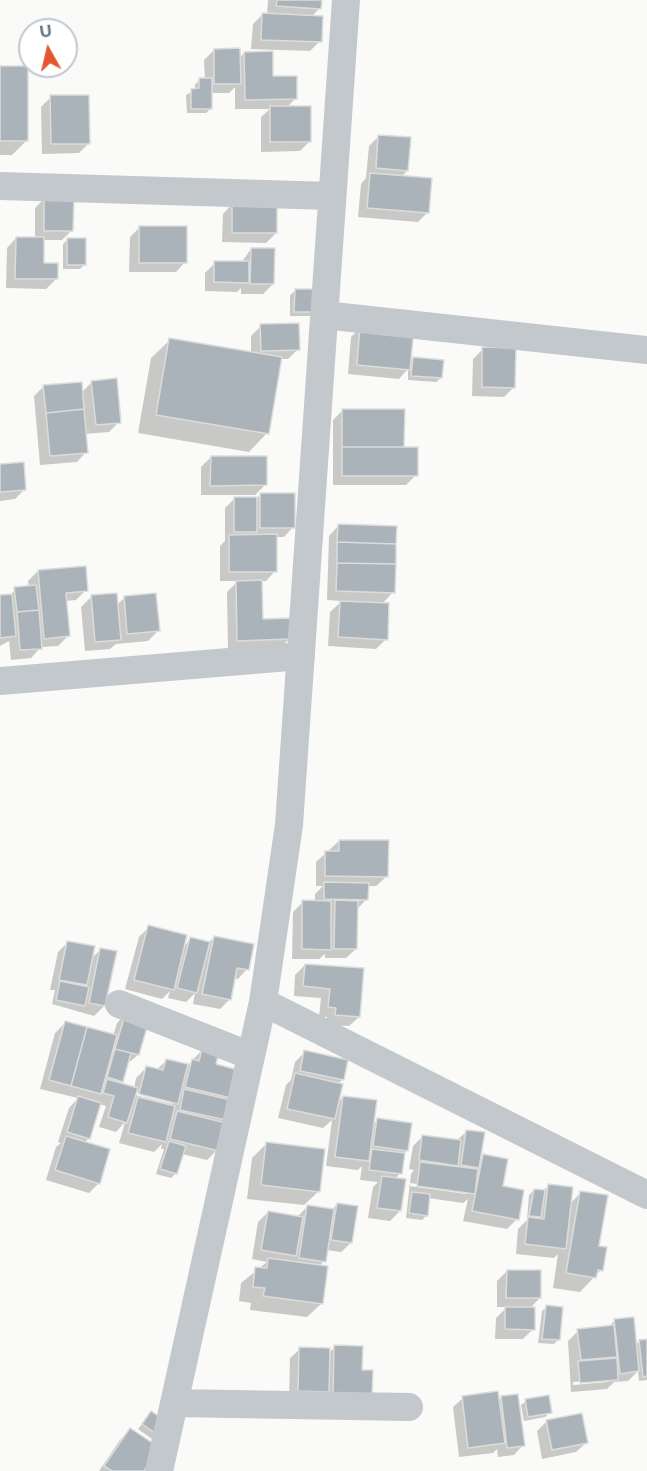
<!DOCTYPE html>
<style>
body{margin:0}
#map{position:relative;width:647px;height:1471px;overflow:hidden;background:#fafaf8;font-family:Montserrat,sans-serif}
canvas{display:block}
.north{position:absolute;left:18px;top:18px;width:60px;height:60px;box-sizing:border-box;background:#fff;border:2px solid #c1c8cd;border-radius:50%;rotate:352deg;font-size:16px;font-weight:700;line-height:24px;text-align:center;color:#657683}
.north::after{content:'';display:block;margin:auto;width:21px;height:27px;background:#e4572e;clip-path:polygon(50% 0,100% 100%,50% 72%,0 100%)}
</style>
<div id="map">
<canvas width="647" height="1471"></canvas>
<div class="north">U</div>
</div>
<script>
const ctx = document.querySelector('canvas').getContext('2d');
ctx.lineJoin = 'round';
function paint(path, color) { ctx.fillStyle = color; ctx.fill(path, 'evenodd'); }
const toPath = rows => new Path2D(rows.map(r => 'M' + r).join(''));
function stroke(path, color, width, dash) { ctx.strokeStyle = color; ctx.lineWidth = width; ctx.lineCap = dash ? 'butt' : 'round'; ctx.setLineDash(dash || []); ctx.stroke(path); }
paint(toPath([
 [268,0,320,0,320,8,311,17,320,41,310,51,251,49,253,24,263,14,267,15],
 [214,50,239,59,244,53,296,98,287,107,310,141,300,151,261,152,261,117,270,109,235,109,235,87,229,93,211,93,211,108,206,113,187,113,186,95,195,90,195,85,199,80,205,80,204,60],
 [0,67,27,140,12,155,0,155],
 [51,97,89,143,79,153,42,154,41,107],
 [379,136,407,171,401,177,428,212,418,222,358,217,361,184,366,178,369,146],
 [45,198,72,230,62,240,43,240,42,264,56,279,46,289,6,288,7,248,16,238,35,239,35,208],
 [232,204,276,233,266,243,222,242,223,214],
 [140,227,185,262,176,272,129,272,130,237],
 [68,239,85,264,80,269,63,269,63,244],
 [251,249,273,284,263,294,241,294,241,288,237,292,205,291,205,273,215,263,241,263],
 [295,291,313,316,290,316,290,295],
 [261,326,298,349,288,359,280,359,267,433,249,452,138,433,151,358,170,340,251,353,251,336],
 [361,327,409,363,413,359,441,378,436,382,408,380,408,369,399,379,348,374,351,337],
 [483,349,514,387,504,397,472,396,473,359],
 [92,382,119,422,109,432,85,434,86,452,77,462,40,465,34,396,44,386,81,393],
 [343,410,403,449,416,475,406,485,333,485,333,420],
 [211,457,265,485,255,495,201,495,201,467],
 [0,466,25,489,15,499,0,501],
 [261,495,293,527,284,537,275,537,275,571,266,581,261,581,262,620,289,639,279,649,228,650,227,592,238,581,220,581,220,546,225,541,225,508,235,498,257,498],
 [338,526,393,592,382,604,386,639,376,649,328,646,330,612,342,601,327,600,329,536],
 [38,571,86,590,76,600,65,601,68,636,58,646,41,647,31,658,11,660,9,641,0,646,0,596,11,595,15,589,29,587,28,581],
 [91,597,117,605,124,598,158,631,148,641,116,644,110,649,85,651,81,607],
 [339,841,386,877,376,886,367,886,367,899,356,910,356,949,346,958,325,958,325,954,319,959,292,959,293,912,303,902,315,902,315,894,323,886,316,886,316,862],
 [149,927,183,947,191,939,208,943,214,938,247,969,238,979,234,978,230,999,220,1009,193,1004,195,993,186,1002,168,998,170,991,162,999,125,989,139,937],
 [68,942,90,960,100,950,104,1006,94,1016,52,1004,55,990,50,990,58,952],
 [305,965,359,1017,349,1026,326,1025,327,1017,319,1017,321,998,294,996,295,975],
 [127,1013,138,1055,127,1064,119,1084,134,1089,136,1078,146,1068,156,1070,166,1061,187,1066,203,1049,214,1066,236,1071,217,1150,207,1160,182,1154,176,1173,171,1178,156,1174,164,1149,161,1149,162,1144,154,1152,119,1143,125,1122,116,1132,99,1127,106,1106,99,1104,89,1138,84,1143,99,1183,89,1193,46,1180,56,1147,61,1143,58,1142,69,1108,78,1098,40,1089,55,1033,65,1023,113,1036,117,1023],
 [132,1091,172,1101,172,1104,131,1094],
 [305,1052,343,1079,338,1084,336,1104,343,1097,372,1126,378,1120,407,1150,403,1154,400,1173,395,1179,400,1211,390,1221,368,1218,373,1187,378,1182,360,1180,362,1166,358,1170,326,1166,332,1120,323,1128,278,1118,286,1085,291,1080,295,1062],
 [466,1132,479,1161,484,1156,517,1219,507,1229,463,1221,468,1199,463,1203,428,1198,427,1215,422,1220,406,1218,411,1174,414,1170,409,1169,413,1146,423,1136,456,1141],
 [410,1183,467,1191,467,1194,409,1186],
 [266,1144,319,1191,304,1205,247,1199,252,1158],
 [549,1185,570,1204,581,1192,601,1270,580,1292,553,1288,558,1254,554,1258,516,1254,518,1229,527,1220,529,1195,534,1190,542,1192],
 [337,1204,351,1243,341,1252,326,1250,324,1261,319,1266,322,1303,307,1317,250,1310,251,1303,239,1301,241,1283,267,1262,252,1259,258,1222,268,1212,297,1217,307,1207,331,1211],
 [507,1271,540,1298,529,1309,533,1329,523,1339,495,1339,496,1318,507,1307,497,1307,497,1281],
 [547,1307,558,1340,554,1344,538,1343,542,1311],
 [615,1320,635,1345,640,1341,647,1340,647,1380,639,1381,638,1371,628,1381,614,1382,607,1389,571,1392,568,1341,578,1331,608,1328],
 [608,1379,608,1382,573,1385,573,1382],
 [335,1347,361,1371,371,1397,289,1400,290,1358,300,1349,329,1353],
 [463,1398,498,1401,501,1398,523,1445,514,1455,498,1457,497,1449,493,1453,459,1457,453,1407],
 [526,1401,550,1412,545,1417,524,1421,521,1405],
 [151,1413,165,1422,152,1439,138,1429],
 [547,1421,586,1443,576,1452,542,1459,537,1431],
 [130,1430,142,1471,99,1471,120,1440]
]), '#0003');
const building = toPath([
 [277,0,322,0,321,9,276,6,277,0],
 [262,13,323,16,322,42,261,40,262,13],
 [240,48,241,84,214,84,214,49,240,48],
 [273,51,273,76,297,76,297,99,245,100,244,52,273,51],
 [0,66,28,66,28,141,0,141,0,66],
 [199,78,212,78,212,109,191,109,191,89,199,88,199,78],
 [50,95,89,95,90,144,51,144,50,95],
 [270,106,311,106,311,142,270,142,270,106],
 [378,135,411,137,408,171,376,168,378,135],
 [370,173,432,178,429,213,367,208,370,173],
 [44,196,74,197,73,231,44,231,44,196],
 [277,202,277,233,232,233,232,203,277,202],
 [139,226,187,226,187,263,139,263,139,226],
 [16,237,44,237,44,263,58,263,58,279,15,279,16,237],
 [67,238,86,238,86,265,67,265,67,238],
 [251,248,275,248,274,284,250,284,251,248],
 [214,261,249,261,249,283,214,282,214,261],
 [295,289,319,289,320,312,294,312,295,289],
 [299,323,300,350,261,351,260,324,299,323],
 [360,325,414,329,410,370,357,365,360,325],
 [169,338,282,357,269,434,156,415,169,338],
 [482,347,516,348,515,388,482,387,482,347],
 [413,357,444,360,442,378,411,376,413,357],
 [117,378,121,423,96,425,91,381,117,378],
 [82,382,84,409,46,413,43,385,82,382],
 [84,409,88,453,50,456,46,413,84,409],
 [342,409,405,409,404,447,342,447,342,409],
 [342,447,418,447,418,476,342,476,342,447],
 [211,456,267,456,267,485,210,486,211,456],
 [24,462,26,490,0,492,0,464,24,462],
 [260,493,295,493,295,528,260,528,260,493],
 [234,497,257,497,257,532,234,532,234,497],
 [338,524,397,526,396,544,337,542,338,524],
 [277,534,277,572,229,572,229,535,277,534],
 [337,542,396,544,396,564,337,563,337,542],
 [337,563,396,564,395,593,336,591,337,563],
 [86,566,88,591,66,593,70,636,44,639,38,570,86,566],
 [262,580,263,619,290,618,290,639,237,641,236,581,262,580],
 [36,585,39,610,17,612,14,587,36,585],
 [117,593,121,640,95,642,91,595,117,593],
 [156,593,160,631,127,634,124,596,156,593],
 [12,594,16,636,0,638,0,595,12,594],
 [340,601,389,603,388,640,338,637,340,601],
 [39,610,42,649,20,650,17,612,39,610],
 [339,840,389,840,388,877,325,876,325,851,339,851,339,840],
 [324,882,369,883,368,900,324,899,324,882],
 [302,900,331,901,331,950,302,949,302,900],
 [335,900,358,901,357,949,334,949,335,900],
 [148,925,187,935,174,990,134,980,148,925],
 [214,936,254,944,249,970,237,968,231,1000,202,994,214,936],
 [190,937,210,942,197,993,177,988,190,937],
 [67,941,95,946,87,985,59,980,67,941],
 [100,948,117,951,105,1006,89,1003,100,948],
 [305,964,364,968,360,1017,335,1015,336,1008,328,1007,330,989,303,986,305,964],
 [60,981,89,987,85,1006,56,1000,60,981],
 [126,1011,150,1017,139,1055,115,1049,126,1011],
 [65,1021,87,1027,71,1086,49,1080,65,1021],
 [87,1027,117,1035,101,1094,71,1086,87,1027],
 [202,1048,219,1052,216,1064,238,1070,231,1098,185,1087,192,1059,199,1061,202,1048],
 [115,1049,131,1053,123,1082,107,1077,115,1049],
 [304,1050,348,1060,344,1080,300,1071,304,1050],
 [166,1059,188,1064,178,1104,139,1094,146,1066,163,1070,166,1059],
 [295,1073,343,1084,335,1119,287,1109,295,1073],
 [107,1079,138,1088,127,1123,108,1117,114,1096,103,1093,107,1079],
 [184,1089,231,1100,226,1120,180,1110,184,1089],
 [78,1096,101,1103,90,1139,67,1132,78,1096],
 [343,1096,377,1100,369,1161,335,1157,343,1096],
 [138,1097,175,1106,166,1142,128,1133,138,1097],
 [177,1111,226,1123,219,1151,170,1139,177,1111],
 [377,1118,412,1123,408,1151,373,1146,377,1118],
 [466,1130,485,1132,479,1168,461,1165,466,1130],
 [422,1135,461,1140,458,1166,419,1160,422,1135],
 [66,1136,110,1149,100,1184,55,1170,66,1136],
 [169,1141,186,1146,177,1174,160,1169,169,1141],
 [266,1142,325,1149,320,1192,261,1185,266,1142],
 [372,1149,405,1153,402,1174,369,1170,372,1149],
 [483,1154,508,1159,503,1186,524,1190,519,1220,472,1211,483,1154],
 [420,1162,478,1169,475,1194,417,1186,420,1162],
 [382,1176,406,1179,401,1211,377,1208,382,1176],
 [548,1184,573,1187,566,1249,525,1244,528,1217,544,1219,548,1184],
 [534,1189,545,1190,541,1217,529,1216,534,1189],
 [580,1191,608,1195,599,1246,607,1247,603,1271,598,1270,596,1278,566,1273,580,1191],
 [412,1192,430,1194,428,1216,409,1213,412,1192],
 [337,1203,358,1206,352,1243,331,1240,337,1203],
 [307,1205,334,1209,326,1262,299,1258,307,1205],
 [268,1211,303,1217,296,1256,261,1250,268,1211],
 [268,1258,328,1266,323,1304,263,1296,265,1288,253,1287,255,1267,267,1268,268,1258],
 [507,1270,541,1270,541,1298,506,1298,507,1270],
 [546,1305,563,1307,560,1340,542,1339,546,1305],
 [505,1307,535,1307,535,1330,505,1329,505,1307],
 [634,1317,639,1371,620,1374,614,1319,634,1317],
 [614,1325,617,1357,581,1360,577,1329,614,1325],
 [647,1339,647,1376,643,1377,639,1340,647,1339],
 [334,1345,363,1346,362,1370,373,1370,372,1397,333,1396,334,1345],
 [299,1347,330,1348,329,1392,298,1391,299,1347],
 [617,1358,618,1380,580,1383,578,1361,617,1358],
 [498,1391,505,1443,468,1448,462,1396,498,1391],
 [518,1394,525,1446,507,1448,501,1396,518,1394],
 [549,1395,552,1413,528,1417,525,1399,549,1395],
 [151,1411,167,1422,158,1435,142,1424,151,1411],
 [582,1413,588,1443,552,1450,546,1420,582,1413],
 [130,1428,160,1448,144,1471,112,1471,104,1466,130,1428]
]);
paint(building, '#aab3b9');
stroke(building, '#dcdcda', 1.5);
stroke(toPath([
 [0,186,331,196],
 [324,315,647,350],
 [0,681,301,656],
 [263,1002,647,1195],
 [119,1004,251,1056],
 [174,1403,409,1407],
 [159,1471,263,1002,289,825,346,0]
]), '#c3c8cc', 28);
</script>
